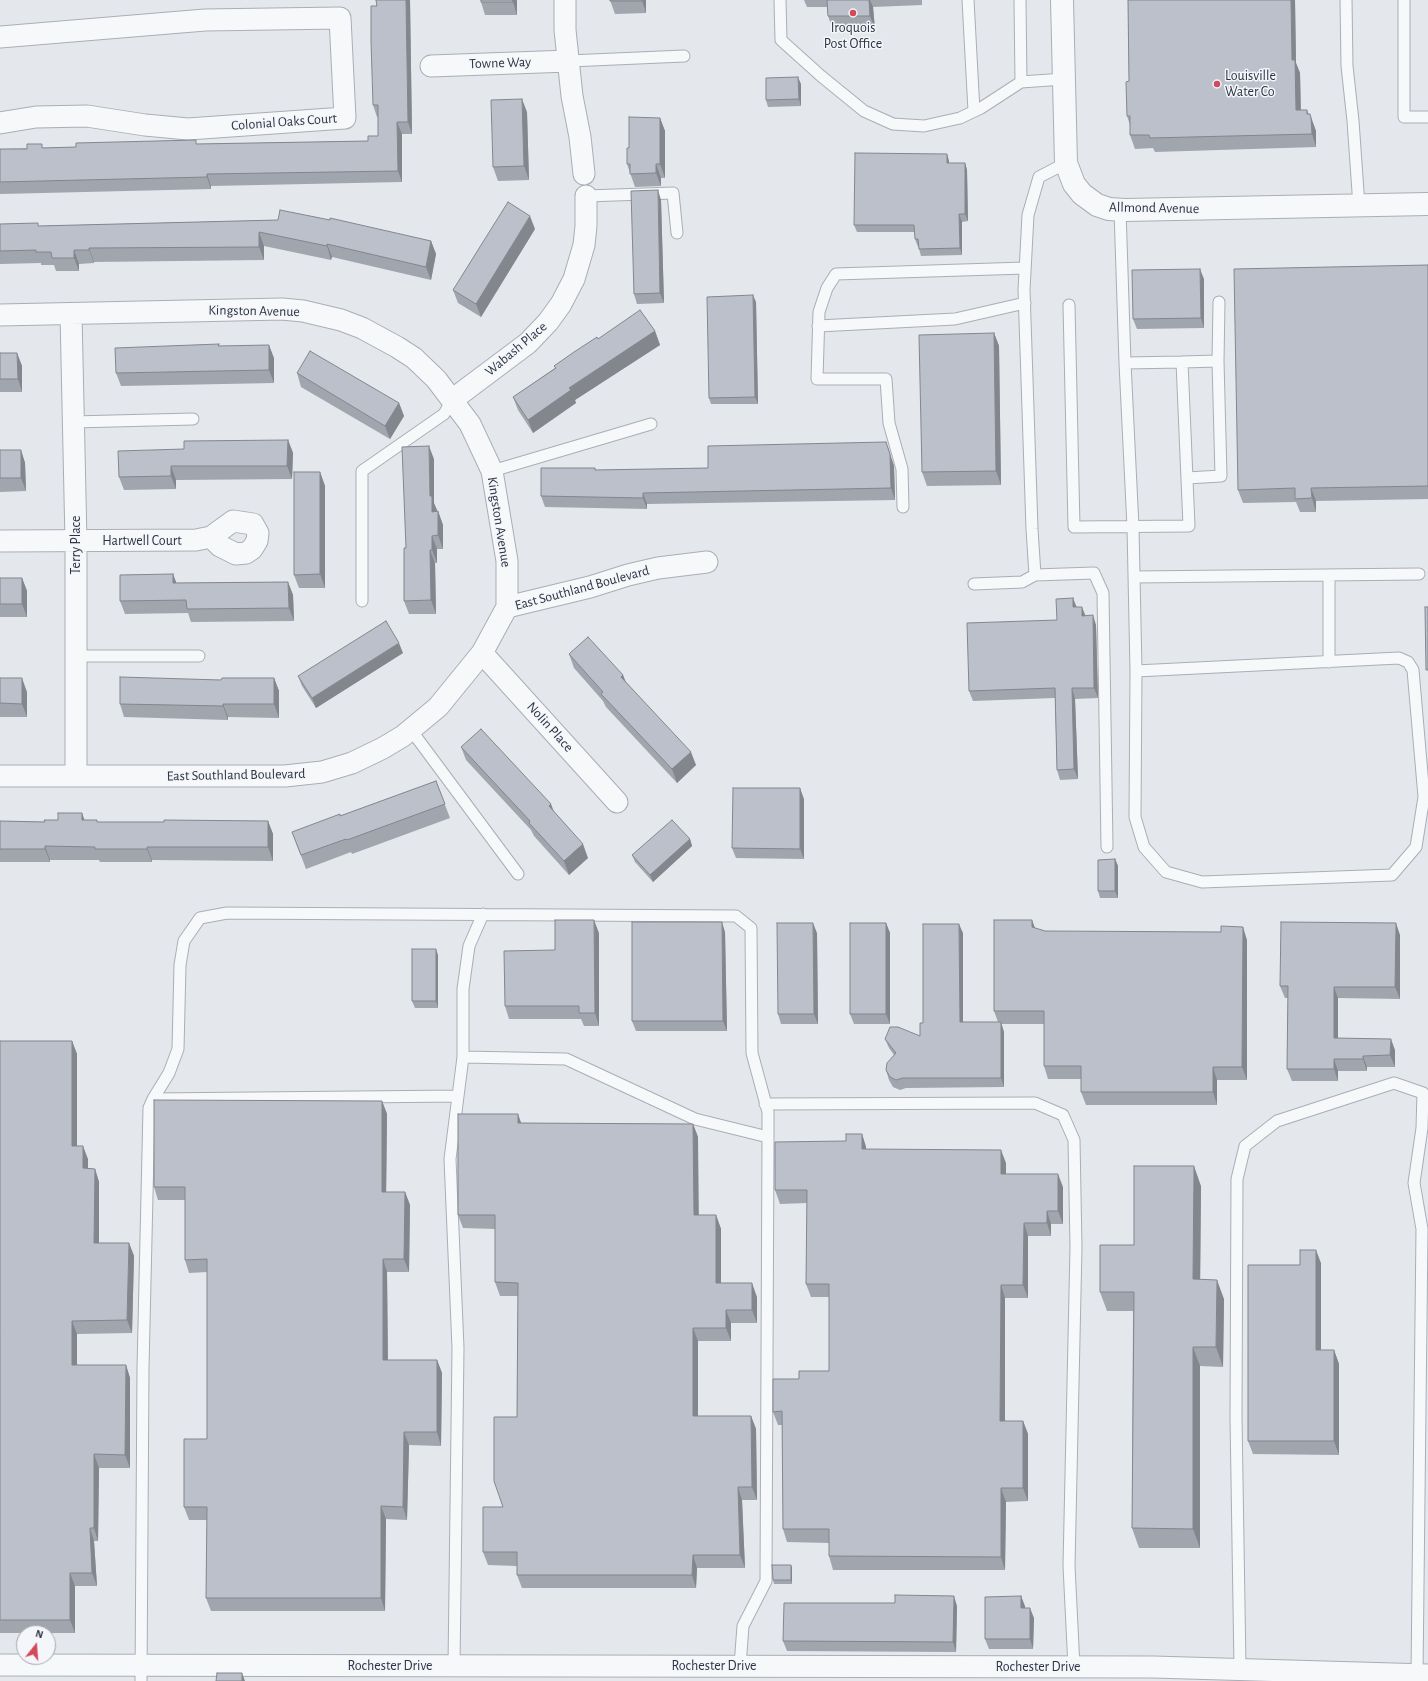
<!DOCTYPE html>
<style>
body{margin:0}
#map{position:relative;width:1428px;height:1681px;overflow:hidden;background:#e4e7ec;font-family:"Alegreya Sans",sans-serif}
canvas{display:block}
.north{position:absolute;left:16px;top:1625px;width:40px;height:40px;box-sizing:border-box;background:#f4f6f9;border:1px solid #a4a8b1;border-radius:50%;rotate:17deg;font-size:11px;font-weight:700;line-height:16px;text-align:center;color:#2b3445}
.north::after{content:'';display:block;margin:auto;width:14px;height:18px;background:#d1495b;clip-path:polygon(50% 0,100% 100%,50% 72%,0 100%)}
</style>
<div id="map">
<canvas width="1428" height="1681"></canvas>
<div class="north">N</div>
</div>
<script>
const ctx = document.querySelector('canvas').getContext('2d');
ctx.lineJoin = 'round';
const toPath = rows => new Path2D(rows.map(r => 'M' + r).join(''));
function stroke(path, color, width, dash) { ctx.strokeStyle = color; ctx.lineWidth = width; ctx.lineCap = dash ? 'butt' : 'round'; ctx.setLineDash(dash || []); ctx.stroke(path); }
function paint(path, color) { ctx.fillStyle = color; ctx.fill(path, 'evenodd'); }
function label(font, color, halo, rows, align = 'center') {
  ctx.font = font + ' "Alegreya Sans",sans-serif'; ctx.lineWidth = 3; ctx.setLineDash([]); ctx.textBaseline = 'middle'; ctx.strokeStyle = halo; ctx.fillStyle = color; for (const [text, x, y, turn = 0] of rows) {
    ctx.save(); ctx.translate(x, y); ctx.rotate((+turn || 0) * Math.PI / 180); ctx.textAlign = isNaN(turn) ? turn : align; if (halo) ctx.strokeText(text, 0, 0); ctx.fillText(text, 0, 0); ctx.restore();
  }
}
const service = toPath([
 [780,0,781,40,821,76,864,111,893,124,924,126,960,118,981,108,1021,82,1064,79],
 [968,0,974,111],
 [1020,0,1021,82],
 [1346,0,1347,66,1353,121,1359,206],
 [1404,0,1404,117,1428,117],
 [569,61,684,56],
 [1066,163,1039,177,1028,215,1024,290,1032,529,1035,575,1094,573,1103,593,1107,847],
 [586,196,673,193,677,233],
 [1120,210,1125,363,1133,527,1136,671,1135,817,1144,847,1166,872,1202,882,1392,875,1416,847,1424,797,1413,670,1408,662,1399,658,1136,671],
 [1069,305,1074,527,1189,526,1182,362,1125,363],
 [818,326,955,319,1025,303],
 [1182,362,1218,361,1219,302],
 [73,422,193,419],
 [492,471,651,424],
 [1187,478,1221,476,1218,361],
 [903,507,902,469,889,423,886,379,817,379,819,312,827,288,836,274,1025,268],
 [1329,576,1329,662],
 [1134,577,1419,574],
 [974,584,1022,582,1035,575],
 [362,601,362,471,444,414,452,400],
 [76,656,199,656],
 [411,730,518,874],
 [463,1057,463,989,469,946,483,914],
 [153,1099,169,1073,178,1049,180,965,184,941,200,918,227,913,736,916,751,928,752,1053,768,1112,768,1137],
 [765,1104,1035,1103,1063,1115,1074,1140,1076,1247,1069,1566,1074,1667],
 [454,1666,458,1348,450,1159,463,1057,566,1059,695,1119,768,1137,766,1581,743,1626,740,1666],
 [1240,1668,1236,1417,1237,1179,1245,1146,1277,1121,1394,1083,1423,1093,1422,1128,1414,1183,1422,1229,1417,1675],
 [141,1681,143,1368,149,1108,153,1099,458,1096]
]);
const minor = toPath([
 [565,0,565,30,572,96,580,137,584,174],
 [0,37,205,20,340,18,345,118,188,129,145,125,87,116,36,117,0,123],
 [431,66,569,61],
 [71,314,76,541,76,776],
 [0,315,282,309,303,311,341,320,362,328,397,347,414,358,436,379,470,424,492,471,507,561,507,607],
 [452,400,528,343,548,322,561,304,574,279,584,245,586,226,586,196],
 [0,541,196,540,211,537,233,521,253,524,258,533,257,541,252,549,246,553,236,554,220,546,211,537],
 [482,653,617,802],
 [0,776,285,776,322,772,352,763,383,748,403,736,438,707,482,653,507,607,590,587,628,575,658,568,707,562],
 [0,1665,1153,1667,1428,1675]
]);
const tertiary = toPath([
 [1062,0,1066,163,1074,184,1082,194,1097,205,1109,209,1125,210,1428,204]
]);
stroke(service, '#a9aeb7', 13);
stroke(minor, '#a9aeb7', 23);
stroke(tertiary, '#a9aeb7', 24);
stroke(service, '#f7f8fa', 11);
stroke(minor, '#f7f8fa', 21);
stroke(tertiary, '#f7f8fa', 22);
paint(toPath([
 [376,0,410,0,412,134,402,134,402,182,211,186,211,189,0,194,0,149,197,144,368,141,378,136,378,117,377,117,373,105,377,6],
 [517,0,517,15,485,15,481,2],
 [610,0,646,0,646,13,615,14],
 [804,0,922,0,922,5,873,7,875,29,833,30,828,16,827,7,807,7],
 [1128,0,1295,0,1296,63,1300,73,1301,110,1309,114,1316,131,1316,147,1155,152,1153,148,1135,149,1130,135,1130,125,1127,116,1129,81],
 [801,84,801,106,768,107,766,100],
 [527,112,529,180,498,181,493,167],
 [660,118,665,131,665,178,661,178,661,186,635,187,627,164,629,148],
 [947,154,949,163,965,163,967,170,968,221,962,222,962,255,921,256,919,249,919,247,918,247,915,239,915,232,857,232,854,225],
 [661,200,664,303,637,304,634,294],
 [278,220,431,241,436,254,431,280,332,257,331,260,264,246,264,260,94,262,94,263,79,264,79,271,56,271,54,265,41,265,41,263,0,264,0,224,38,226],
 [535,229,481,317,458,303,453,290],
 [1428,265,1428,499,1316,501,1316,512,1300,512,1296,502,1243,503,1238,490],
 [1204,279,1204,328,1137,329,1133,319],
 [756,302,758,404,711,404,709,398],
 [655,331,660,345,575,400,576,403,533,433,518,410,513,397,555,368,554,366,598,339],
 [994,333,999,346,1001,485,927,486,922,472],
 [219,344,219,346,274,358,274,383,121,386,116,373],
 [0,353,17,353,22,366,22,392,0,392],
 [297,373,399,403,404,416,390,439,301,387],
 [288,440,293,453,292,479,176,480,176,489,124,490,119,477,184,449],
 [886,442,894,466,895,500,647,504,647,509,545,507,541,496,595,468,596,470,708,468],
 [0,450,21,450,25,463,26,491,0,492],
 [434,459,434,504,437,511,438,511,443,525,443,549,437,549,437,563,435,563,436,614,409,614,404,601],
 [320,472,325,486,325,588,299,588,294,575],
 [173,574,176,583,288,582,293,595,294,621,191,622,188,613,125,614,120,601],
 [0,578,22,578,27,591,27,617,0,617],
 [1076,607,1096,625,1098,698,1075,699,1078,779,1060,780,1057,770,1055,698,973,701,969,691,1057,620],
 [403,653,316,708,302,686,298,676],
 [569,654,623,675,626,682,696,765,677,783,606,707,603,701,574,668],
 [0,678,27,692,27,717,0,717],
 [274,678,279,691,279,718,228,717,228,720,124,717,120,704,221,680],
 [461,747,554,812,588,858,569,875,534,836,531,830,466,760],
 [436,781,450,818,352,854,351,852,306,869,292,832,340,816],
 [804,799,804,859,736,858,732,848],
 [82,813,84,820,98,822,164,822,268,821,273,834,273,861,152,860,152,862,100,862,99,860,50,860,50,862,0,862,0,821,45,822,58,820],
 [690,839,692,846,653,882,635,862,632,855],
 [1115,859,1118,866,1118,898,1100,898,1098,891],
 [886,923,890,933,890,1024,854,1024,850,1014],
 [1035,928,1045,931,1247,940,1247,1080,1217,1080,1217,1105,1086,1105,1081,1092,1081,1079,1048,1079,1044,1066,1044,1024,1001,1024,1004,1032,1004,1087,906,1088,900,1090,893,1087,889,1080,886,1070,894,1055,889,1048,885,1039,920,1036,923,1023,963,933,963,1022,998,1022,994,1011],
 [725,932,727,1031,636,1031,632,1021],
 [599,933,599,1026,584,1026,581,1019,509,1019,505,1006,555,950],
 [817,933,818,1024,781,1024,778,1014],
 [1400,935,1400,999,1338,998,1338,1038,1395,1050,1395,1067,1367,1067,1367,1071,1338,1071,1338,1081,1292,1081,1287,1069,1288,998,1285,998,1280,986],
 [438,955,438,1008,415,1008,412,1001],
 [0,1041,72,1041,77,1054,77,1146,88,1159,88,1168,95,1169,99,1182,99,1243,129,1243,134,1256,132,1333,77,1334,77,1365,126,1365,130,1378,130,1468,99,1468,98,1541,94,1541,97,1586,75,1586,75,1633,0,1633],
 [382,1101,387,1114,386,1192,405,1192,410,1205,409,1272,387,1272,388,1360,437,1360,442,1373,441,1446,409,1445,407,1520,386,1519,385,1611,211,1611,206,1598,207,1520,189,1520,184,1507,207,1439,207,1272,189,1273,185,1260,185,1200,158,1200,154,1187],
 [521,1123,693,1124,698,1137,698,1215,716,1215,721,1229,721,1283,757,1297,757,1323,731,1323,731,1341,698,1341,698,1416,751,1416,756,1429,757,1500,742,1500,745,1568,697,1568,696,1588,522,1588,517,1575,517,1566,488,1565,483,1552,503,1507,517,1417,518,1296,500,1296,495,1282,495,1229,463,1228,458,1215],
 [862,1134,866,1147,866,1149,1006,1163,1006,1174,1063,1187,1063,1224,1051,1224,1051,1236,1028,1236,1028,1298,1005,1298,1005,1421,1023,1421,1028,1434,1028,1501,1006,1502,1005,1570,833,1570,829,1556,829,1543,787,1542,783,1529,782,1425,778,1425,773,1412,799,1379,829,1371,829,1297,811,1297,806,1284,807,1203,780,1204,775,1190,846,1141],
 [1201,1186,1200,1279,1224,1299,1223,1367,1200,1366,1200,1548,1139,1548,1132,1528,1133,1311,1107,1311,1100,1292,1134,1245],
 [1321,1263,1321,1350,1334,1350,1339,1364,1339,1455,1253,1454,1248,1441,1300,1265],
 [791,1565,792,1568,792,1584,774,1584,773,1580],
 [1021,1596,1025,1608,1034,1618,1033,1649,989,1649,985,1639],
 [957,1606,956,1652,787,1651,783,1641]
]), '#a1a5ae');
paint(toPath([
 [406,0,410,0,412,134,408,122],
 [512,0,517,0,517,15,513,2],
 [642,0,646,0,646,13],
 [869,0,870,0,873,7,875,29,870,16],
 [1291,0,1295,0,1296,63,1300,73,1301,124,1296,110,1292,60],
 [798,77,801,84,801,106,799,99],
 [522,99,527,112,529,180,524,166],
 [1307,110,1311,122,1310,114,1316,131,1316,147,1312,134,1307,114],
 [660,118,665,131,665,178,660,164],
 [397,122,402,134,402,182,398,171],
 [947,154,949,161,949,170,947,163],
 [965,163,967,170,968,221,965,214],
 [656,164,661,178,661,186,656,173],
 [207,174,211,186,211,189,207,177],
 [658,190,661,200,664,303,660,293],
 [959,214,962,222,962,255,960,248],
 [530,216,535,229,481,317,476,304],
 [259,232,264,246,264,260,259,247],
 [431,241,436,254,431,280,426,267],
 [327,244,332,257,331,260,327,246],
 [89,248,94,262,94,263,89,250],
 [74,250,79,264,79,271,74,258],
 [1200,269,1204,279,1204,328,1201,318],
 [753,295,756,302,758,404,755,397],
 [655,331,660,345,575,400,576,403,533,433,528,420,569,388],
 [994,333,999,346,1001,485,996,471],
 [269,345,274,358,274,383,269,370],
 [17,353,22,366,22,392,18,379],
 [399,403,404,416,390,439,385,426],
 [288,440,293,453,292,479,287,466],
 [886,442,894,466,895,500,891,488],
 [429,446,434,459,434,503,437,510,437,525,432,512,430,496],
 [21,450,25,463,26,491,21,478],
 [171,466,176,480,176,489,171,476],
 [320,472,325,486,325,588,320,574],
 [1311,488,1316,501,1316,512,1312,498],
 [643,493,647,504,647,509,643,498],
 [438,511,443,525,443,549,438,535],
 [432,536,437,549,437,563,432,550],
 [430,550,435,563,436,614,431,600],
 [173,574,178,587,173,583],
 [22,578,27,591,27,617,22,604],
 [288,582,293,595,294,621,289,608],
 [1073,598,1077,608,1073,607],
 [1082,607,1086,617,1082,616],
 [1093,615,1096,625,1098,698,1094,688],
 [399,643,403,653,316,708,312,698],
 [623,675,628,689,621,677],
 [22,678,27,692,27,717,22,704],
 [274,678,279,691,279,718,274,704],
 [1072,688,1075,699,1078,779,1074,769],
 [223,704,228,717,228,720,223,706],
 [691,752,696,765,677,783,672,769],
 [800,788,804,799,804,859,800,849],
 [551,804,556,817,549,806],
 [82,813,87,827,82,820],
 [268,821,273,834,273,861,268,847],
 [690,839,692,846,653,882,650,875],
 [583,844,588,858,569,875,564,861],
 [45,846,50,860,50,862,45,849],
 [147,847,152,860,152,862,147,849],
 [1115,859,1118,866,1118,898,1115,891],
 [594,920,599,933,599,1026,595,1013],
 [1032,920,1037,933,1032,927],
 [722,922,725,932,727,1031,723,1021],
 [813,923,817,933,818,1024,814,1014],
 [886,923,890,933,890,1024,886,1014],
 [1396,923,1400,935,1400,999,1395,987],
 [959,924,963,933,963,1032,960,1022],
 [1243,927,1247,940,1247,1080,1242,1067],
 [436,949,438,955,438,1008,436,1001],
 [1334,987,1338,998,1338,1050,1334,1038],
 [1001,1022,1004,1032,1004,1087,1001,1078],
 [1391,1039,1395,1050,1395,1067,1390,1055],
 [72,1041,77,1054,77,1159,72,1146],
 [1363,1056,1367,1067,1367,1071,1363,1059],
 [1334,1059,1338,1071,1338,1081,1334,1069],
 [1213,1067,1217,1080,1217,1105,1213,1092],
 [382,1101,387,1114,386,1205,382,1192],
 [518,1114,523,1128,518,1123],
 [693,1124,698,1137,699,1229,694,1215],
 [862,1134,866,1147,866,1162,862,1149],
 [83,1146,88,1159,88,1181,83,1168],
 [1001,1150,1006,1163,1006,1187,1001,1174],
 [1194,1166,1201,1186,1200,1298,1193,1279],
 [95,1169,99,1182,99,1256,94,1243],
 [1058,1174,1063,1187,1063,1224,1058,1211],
 [405,1192,410,1205,409,1272,404,1259],
 [1047,1211,1051,1224,1051,1236,1047,1223],
 [716,1215,721,1229,721,1296,716,1283],
 [1024,1223,1028,1236,1028,1298,1023,1285],
 [129,1243,134,1256,132,1333,127,1320],
 [1316,1250,1321,1263,1321,1364,1316,1350],
 [383,1259,387,1272,388,1373,383,1360],
 [1217,1280,1224,1299,1223,1367,1216,1347],
 [752,1283,757,1297,757,1323,752,1310],
 [1001,1285,1005,1298,1005,1434,1000,1421],
 [726,1310,731,1323,731,1341,726,1328],
 [72,1321,77,1334,77,1378,72,1365],
 [693,1328,698,1341,698,1430,693,1416],
 [1193,1347,1200,1366,1200,1548,1193,1529],
 [1334,1350,1339,1364,1339,1455,1334,1441],
 [437,1360,442,1373,441,1446,437,1432],
 [126,1365,130,1378,130,1468,125,1455],
 [751,1416,756,1429,757,1500,752,1487],
 [1023,1421,1028,1434,1028,1501,1023,1488],
 [404,1432,409,1445,407,1520,403,1507],
 [94,1454,99,1468,98,1541,94,1528],
 [738,1487,742,1500,745,1568,740,1555],
 [1001,1488,1006,1502,1005,1570,1001,1557],
 [381,1506,386,1519,385,1611,381,1598],
 [90,1528,94,1541,97,1586,92,1573],
 [693,1555,697,1568,696,1588,692,1575],
 [791,1565,792,1568,792,1584,791,1580],
 [70,1573,75,1586,75,1633,70,1620],
 [954,1596,957,1606,956,1652,953,1642],
 [1021,1596,1025,1606,1025,1618,1021,1608],
 [1030,1608,1034,1618,1033,1649,1030,1639],
 [242,1673,245,1681,242,1681]
]), '#83868d');
const building = toPath([
 [376,0,406,0,408,122,397,122,398,171,207,174,207,177,0,182,0,149,27,149,27,144,42,144,42,148,76,147,76,143,196,140,196,144,368,141,368,136,378,136,378,105,373,105,371,41,371,6,377,6,376,0],
 [481,0,512,0,513,2,481,2,481,0],
 [610,0,642,0,642,1,610,1,610,0],
 [827,0,869,0,870,16,828,16,827,0],
 [1128,0,1291,0,1292,60,1295,60,1296,110,1307,110,1307,114,1310,114,1311,118,1312,134,1150,138,1149,135,1130,135,1130,116,1127,116,1126,82,1129,81,1128,0],
 [798,77,799,99,766,100,766,78,798,77],
 [522,99,524,166,493,167,491,100,522,99],
 [629,117,660,118,660,164,656,164,656,173,630,174,630,164,627,164,627,148,629,148,629,117],
 [855,153,947,154,947,163,965,163,965,214,959,214,960,248,919,249,918,239,915,239,914,225,854,225,855,153],
 [658,190,660,293,634,294,631,191,658,190],
 [508,202,530,216,476,304,453,290,508,202],
 [280,210,330,220,330,218,431,241,426,267,327,244,327,246,259,232,259,247,89,248,89,250,74,250,74,258,52,258,51,252,36,252,36,250,0,251,0,224,38,223,38,226,278,220,280,210],
 [1428,265,1428,486,1311,488,1312,498,1295,499,1295,488,1238,490,1234,269,1428,265],
 [1200,269,1201,318,1133,319,1132,270,1200,269],
 [753,295,755,397,709,398,707,297,753,295],
 [640,310,655,331,569,388,571,390,528,420,513,397,556,368,554,366,574,352,597,337,598,339,640,310],
 [994,333,996,471,922,472,919,335,994,333],
 [219,344,218,346,269,345,269,370,116,373,115,348,219,344],
 [310,351,399,403,385,426,297,373,310,351],
 [0,353,17,353,18,379,0,379,0,353],
 [288,440,287,466,171,466,171,476,119,477,118,451,184,449,184,441,288,440],
 [886,442,890,454,891,488,643,493,643,498,541,496,541,468,595,468,595,470,708,468,708,446,886,442],
 [429,446,430,496,432,496,432,512,438,511,438,535,432,536,432,550,430,550,431,600,404,601,404,548,406,548,402,447,429,446],
 [0,450,21,450,21,478,0,478,0,450],
 [294,472,320,472,320,574,294,575,294,472],
 [173,574,173,583,288,582,289,608,187,609,186,600,120,601,120,575,173,574],
 [0,578,22,578,22,604,0,604,0,578],
 [1073,598,1073,607,1082,607,1082,616,1093,615,1094,688,1072,688,1074,769,1057,770,1055,688,969,691,967,623,1057,620,1056,599,1073,598],
 [1425,607,1428,607,1428,670,1426,670,1425,607],
 [386,621,399,643,312,698,298,676,386,621],
 [588,637,623,675,621,677,691,752,672,769,601,694,603,692,569,654,588,637],
 [120,677,221,680,222,678,274,678,274,704,223,704,223,706,120,704,120,677],
 [0,678,22,678,22,704,0,703,0,678],
 [481,729,551,804,549,806,583,844,564,861,529,823,530,821,461,747,481,729],
 [436,781,445,804,347,840,346,839,301,855,292,832,340,814,340,816,436,781],
 [733,788,800,788,800,849,732,848,733,788],
 [58,813,82,813,82,820,97,820,97,822,164,822,164,820,268,821,268,847,147,847,147,849,95,849,95,847,45,846,45,849,0,849,0,821,45,822,44,820,58,820,58,813],
 [672,820,690,839,650,875,632,855,672,820],
 [1115,859,1115,891,1098,891,1098,860,1115,859],
 [555,920,594,920,595,1013,579,1013,579,1006,505,1006,504,951,555,950,555,920],
 [994,920,1032,920,1032,927,1045,931,1221,932,1221,926,1243,927,1242,1067,1213,1067,1213,1092,1081,1092,1081,1066,1044,1066,1044,1011,994,1011,994,920],
 [632,922,722,922,723,1021,632,1021,632,922],
 [1281,922,1396,923,1395,987,1334,987,1334,1038,1391,1039,1390,1055,1363,1056,1363,1059,1334,1059,1334,1069,1287,1069,1288,986,1280,986,1281,922],
 [777,923,813,923,814,1014,778,1014,777,923],
 [850,923,886,923,886,1014,850,1014,850,923],
 [923,924,959,924,960,1022,1001,1022,1001,1078,903,1078,896,1080,890,1077,886,1070,887,1063,896,1053,885,1039,890,1027,898,1027,920,1036,920,1023,923,1023,923,924],
 [412,949,436,949,436,1001,412,1001,412,949],
 [0,1041,72,1041,72,1146,83,1146,83,1168,95,1169,94,1243,129,1243,127,1320,72,1321,72,1365,126,1365,125,1455,94,1454,94,1528,90,1528,92,1573,70,1573,70,1620,0,1620,0,1041],
 [154,1100,382,1101,382,1192,405,1192,404,1259,383,1259,383,1360,437,1360,437,1432,404,1432,403,1507,381,1506,381,1598,206,1598,207,1507,184,1507,184,1439,207,1439,207,1259,185,1260,185,1187,154,1187,154,1100],
 [458,1114,518,1114,518,1123,693,1124,694,1215,716,1215,716,1283,752,1283,752,1310,726,1310,726,1328,693,1328,693,1416,751,1416,752,1487,738,1487,740,1555,693,1555,692,1575,517,1575,517,1552,483,1552,483,1507,503,1507,494,1481,494,1417,517,1417,518,1283,495,1282,495,1215,458,1215,458,1114],
 [846,1134,862,1134,862,1149,1001,1150,1001,1174,1058,1174,1058,1211,1047,1211,1047,1223,1024,1223,1023,1285,1001,1285,1000,1421,1023,1421,1023,1488,1001,1488,1001,1557,829,1556,829,1529,783,1529,782,1411,773,1412,773,1379,799,1379,799,1371,829,1371,829,1284,806,1284,807,1190,775,1190,775,1142,846,1141,846,1134],
 [1134,1166,1194,1166,1193,1279,1217,1280,1216,1347,1193,1347,1193,1529,1132,1528,1134,1292,1100,1292,1100,1245,1134,1245,1134,1166],
 [1300,1250,1316,1250,1316,1350,1334,1350,1334,1441,1248,1441,1248,1265,1300,1265,1300,1250],
 [772,1565,791,1565,791,1580,773,1580,772,1565],
 [895,1595,954,1596,953,1642,783,1641,784,1603,895,1603,895,1595],
 [1021,1596,1021,1608,1030,1608,1030,1639,985,1639,985,1597,1021,1596],
 [217,1673,242,1673,242,1681,216,1681,217,1673]
]);
paint(building, '#bbc0ca');
stroke(building, '#83868d', 1);
for (const [x, y, r, color] of [
 [853,13,4,"#d1495b"],
 [1217,84,4,"#d1495b"]
]) { const dot = new Path2D(); dot.arc(x, y, r, 0, 2 * Math.PI); ctx.fillStyle = color; ctx.fill(dot); stroke(dot, '#f4f6f9', 1.5); }
label('14px', '#2b3445', '#f4f6f9', [
 ["Iroquois",853,28],
 ["Post Office",853,44],
 ["Louisville",1225,76,"left"],
 ["Water Co",1225,92,"left"]
]);
label('14px', '#2b3445', '#f4f6f9', [
 ["Towne Way",500,63,-2],
 ["Colonial Oaks Court",284,122,-4],
 ["Allmond Avenue",1154,208,1],
 ["Kingston Avenue",254,311,1],
 ["Wabash Place",516,349,-40],
 ["Kingston Avenue",499,522,81],
 ["Hartwell Court",142,541],
 ["Terry Place",76,545,-90],
 ["East Southland Boulevard",582,588,-15],
 ["Nolin Place",550,727,48],
 ["East Southland Boulevard",236,775,-1],
 ["Rochester Drive",390,1666],
 ["Rochester Drive",714,1666],
 ["Rochester Drive",1038,1667]
]);
</script>
